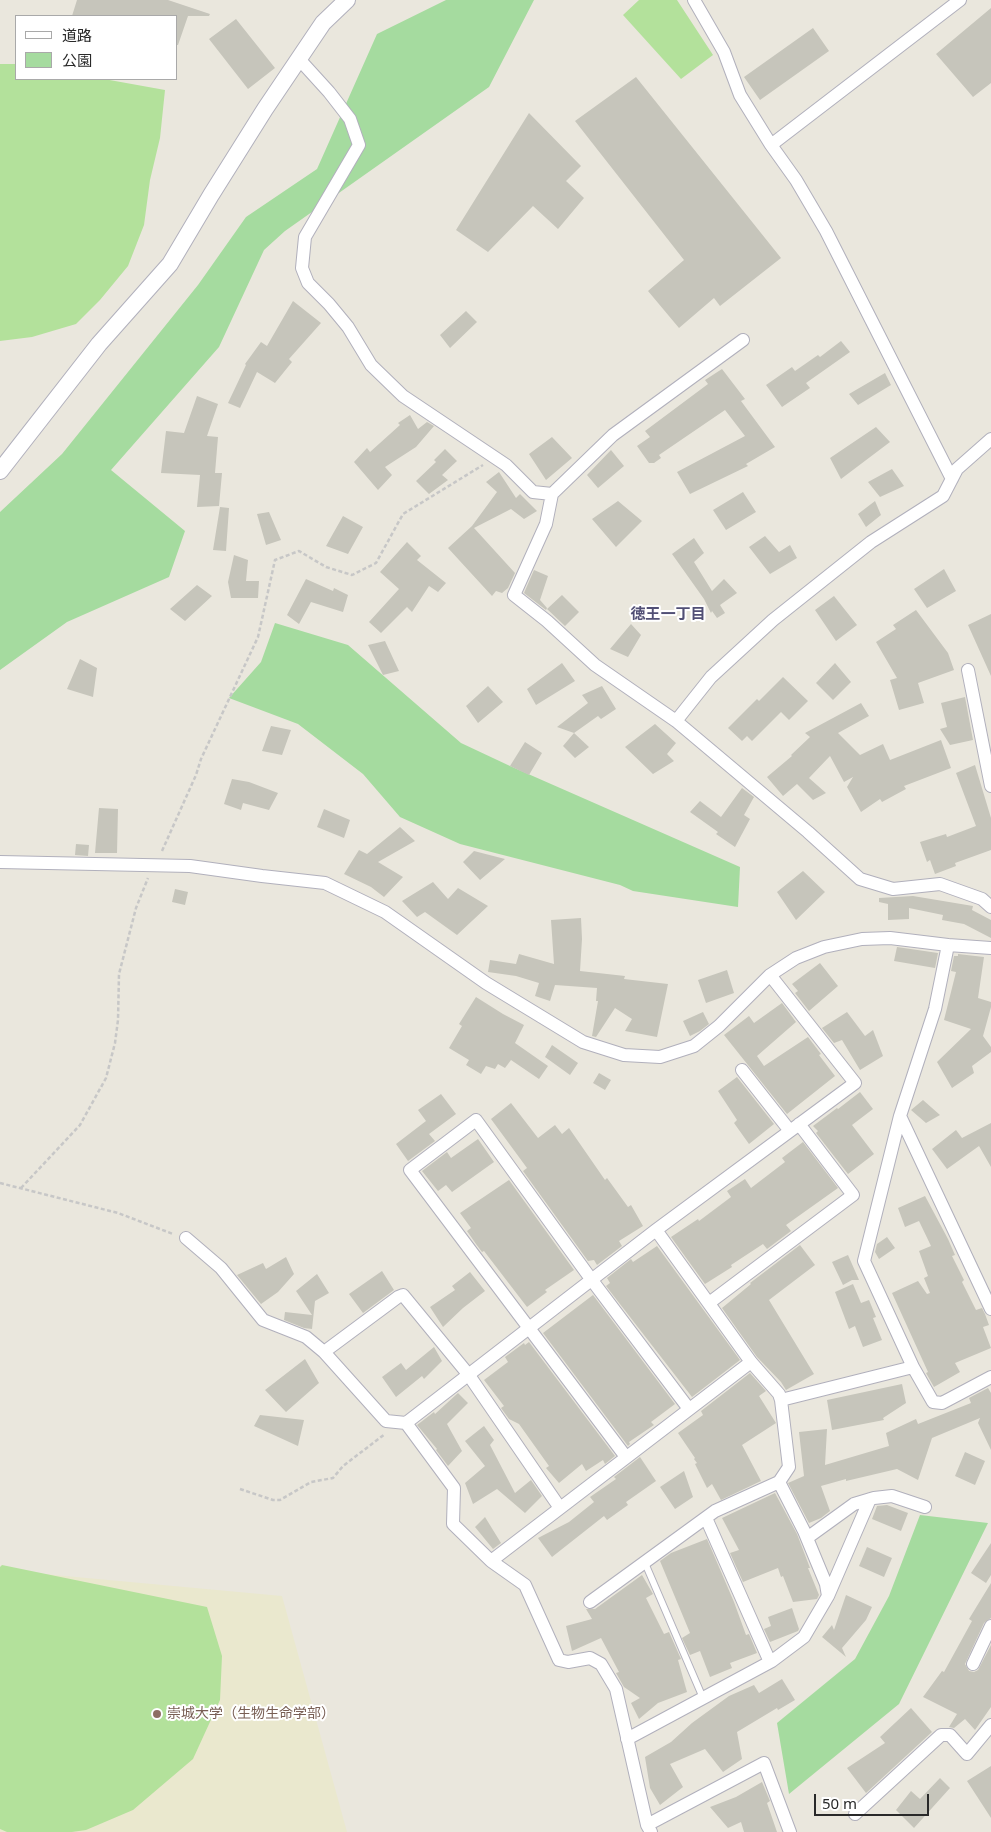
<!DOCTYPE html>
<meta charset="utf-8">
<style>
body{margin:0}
#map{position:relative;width:991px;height:1832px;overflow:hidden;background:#eae7dd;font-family:"Noto Sans","Noto Sans JP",sans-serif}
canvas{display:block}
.legend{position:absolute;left:15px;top:15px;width:162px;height:65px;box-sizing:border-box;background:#fff;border:1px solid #a9a9a9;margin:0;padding:6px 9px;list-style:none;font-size:15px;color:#292929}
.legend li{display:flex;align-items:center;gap:10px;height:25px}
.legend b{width:25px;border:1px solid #a9a9a9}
.scale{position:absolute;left:814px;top:1794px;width:115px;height:22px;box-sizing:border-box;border:2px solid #292929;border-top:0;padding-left:6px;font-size:15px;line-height:18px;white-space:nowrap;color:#292929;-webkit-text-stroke:4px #fff;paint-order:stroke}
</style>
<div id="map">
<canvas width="991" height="1832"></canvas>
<ul class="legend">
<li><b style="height:6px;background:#fff"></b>道路</li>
<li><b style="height:14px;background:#a5db9f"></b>公園</li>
</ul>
<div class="scale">50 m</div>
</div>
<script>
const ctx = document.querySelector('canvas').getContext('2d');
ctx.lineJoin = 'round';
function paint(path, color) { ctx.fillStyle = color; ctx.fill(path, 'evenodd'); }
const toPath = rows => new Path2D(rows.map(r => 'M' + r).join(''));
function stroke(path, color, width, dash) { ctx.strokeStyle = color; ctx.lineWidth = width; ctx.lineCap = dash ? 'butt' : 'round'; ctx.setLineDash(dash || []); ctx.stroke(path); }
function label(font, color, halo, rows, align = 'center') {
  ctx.font = font + ' "Noto Sans","Noto Sans JP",sans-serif'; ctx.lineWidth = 4; ctx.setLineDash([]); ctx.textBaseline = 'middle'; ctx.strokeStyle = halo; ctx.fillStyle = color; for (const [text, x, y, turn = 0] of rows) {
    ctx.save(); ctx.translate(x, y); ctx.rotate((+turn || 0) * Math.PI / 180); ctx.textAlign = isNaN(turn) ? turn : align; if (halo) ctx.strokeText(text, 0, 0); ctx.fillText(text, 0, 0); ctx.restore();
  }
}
paint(toPath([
 [0,1570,282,1596,347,1832,0,1832]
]), '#eae8ce');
paint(toPath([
 [446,0,534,0,489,87,285,231,264,250,219,347,111,470,185,531,169,577,67,622,0,670,0,512,62,454,198,285,246,217,317,169,377,34],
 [275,623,348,645,461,743,510,766,740,867,738,907,633,891,620,885,460,844,400,817,363,774,298,724,229,698,261,662],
 [920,1515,988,1523,899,1704,789,1794,777,1723,855,1659,889,1596]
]), '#a5db9f');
paint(toPath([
 [639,0,677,0,713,55,681,79,623,15],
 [0,64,16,64,16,79,104,79,165,90,160,138,150,180,144,225,128,266,100,300,76,324,32,337,0,341],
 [2,1565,207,1607,222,1656,220,1700,193,1759,133,1810,86,1830,72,1832,7,1832,0,1829,0,1567]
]), '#b3e19b');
paint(toPath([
 [77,0,168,0,210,14,209,16,188,16,178,45,176,45,176,16,72,16],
 [991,8,991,83,973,97,936,54],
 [236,19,275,68,248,89,209,39],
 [813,28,829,51,760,100,744,77],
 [636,77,781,258,720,306,714,298,679,328,648,291,684,260,575,121],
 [529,113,581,166,566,181,584,198,558,229,533,206,488,252,456,230],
 [293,301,321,323,289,359,292,362,275,383,257,372,240,408,228,403,246,365,245,364,261,342,267,346],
 [466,311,477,322,450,348,440,335],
 [841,341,850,352,806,383,810,388,782,407,766,385,792,367,795,371,818,355,820,357],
 [722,369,745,399,741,401,775,447,746,464,748,466,690,494,677,472,745,436,725,410,659,455,661,458,654,463,649,463,637,446,650,437,645,431,708,384,705,380],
 [885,373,891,385,858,405,849,394],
 [197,396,218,404,207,436,218,437,215,473,222,473,219,506,197,507,200,475,161,473,166,431,184,433],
 [410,415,418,429,427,422,434,426,416,447,385,467,392,475,378,490,354,462,367,448,370,452,400,425,398,423],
 [876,427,890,442,841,479,830,458],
 [552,437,572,458,546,480,529,454],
 [445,449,457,461,442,475,448,480,429,494,416,481,436,462,434,460],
 [611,450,624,466,598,488,587,475],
 [892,469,904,486,880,497,868,482],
 [499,472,516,498,520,494,537,511,524,519,511,509,474,528,515,573,508,588,502,593,496,591,492,596,448,548,472,526,497,492,486,482],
 [743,492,756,512,726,530,713,510],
 [618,501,642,521,616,547,592,519],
 [875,501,881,515,866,527,858,514],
 [220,507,229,508,226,551,213,550],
 [269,512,281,540,266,545,257,514],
 [343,516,363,527,348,554,326,546],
 [765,536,779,552,790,545,797,558,770,574,749,547],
 [694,538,704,553,694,562,712,591,724,579,737,593,720,605,725,613,717,618,712,611,711,613,704,599,672,554],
 [407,542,421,556,417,560,446,583,438,592,429,586,412,612,407,607,381,633,369,622,399,589,380,572],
 [234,555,248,560,246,581,259,581,258,598,231,598,228,582],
 [944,569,956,591,927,608,914,589],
 [534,570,548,576,540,600,547,608,546,610,524,593],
 [306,579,333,591,334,588,348,595,343,612,311,602,299,624,287,615],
 [197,585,212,596,185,621,170,609],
 [562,595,579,612,565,626,547,609],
 [834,596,857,625,836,641,815,610],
 [916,610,948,653,954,670,918,683,924,703,899,710,890,680,897,678,876,642,896,629,893,625],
 [991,614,991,676,968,625],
 [631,624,641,635,628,657,610,649],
 [385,641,399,671,383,675,368,645],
 [80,659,97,668,93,697,67,689],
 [562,663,575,681,536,705,527,689],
 [835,663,851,682,833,700,816,683],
 [783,677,808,701,789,720,781,712,752,741,747,736,742,741,728,728,757,699,759,701],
 [488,686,503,702,478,723,466,706],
 [602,686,616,709,601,719,598,716,574,733,557,727,588,703,582,695],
 [965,697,973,740,950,745,940,729,947,727,941,703],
 [861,703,869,716,838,733,860,755,883,744,890,760,941,740,951,768,904,786,906,789,882,802,880,799,861,812,847,787,853,777,844,782,830,756,809,778,826,793,813,800,797,784,783,796,767,777,792,756,791,755,810,737,805,733],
 [655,724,676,743,667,754,674,761,653,774,625,747],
 [271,726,291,730,282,755,262,751],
 [574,733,589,747,575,758,563,746],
 [525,742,542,753,529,775,510,766],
 [975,765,991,818,991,850,955,863,956,866,935,874,930,860,927,862,920,842,946,834,947,837,976,826,956,773],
 [232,779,249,782,278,793,269,810,243,803,241,810,224,804],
 [742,788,754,797,744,815,750,819,735,847,716,834,718,832,690,812,700,801,721,817],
 [99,808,118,809,117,853,95,853],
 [324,809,350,820,344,838,317,827],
 [400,827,415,841,378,862,403,877,384,897,371,887,344,874,359,850,367,854],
 [76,844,89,845,88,856,75,855],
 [474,851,505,859,480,880,463,862],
 [803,871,825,892,796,920,777,892],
 [433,882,448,899,458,888,488,906,457,935,425,912,417,917,402,901],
 [175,889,188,892,185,905,172,902],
 [913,896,973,906,972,910,991,920,991,938,964,924,942,920,943,915,909,908,909,919,888,920,888,904,879,902,879,898],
 [581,918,582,939,580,971,625,976,624,979,668,984,657,1037,625,1031,632,1019,615,1008,596,1037,592,1036,598,1001,596,1001,597,988,555,985,550,1001,535,996,539,983,516,976,488,972,490,960,516,964,519,954,554,964,551,920],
 [897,947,938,953,935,968,894,961],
 [958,954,984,957,978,998,991,1002,991,1007,983,1036,991,1047,991,1052,972,1066,974,1073,952,1088,937,1062,971,1029,944,1020,956,972,951,971,954,956,958,956],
 [820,963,838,986,809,1011,795,993,798,991,792,984],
 [727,970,734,993,706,1003,698,980],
 [476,997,503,1014,524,1025,515,1043,548,1066,539,1079,511,1060,505,1068,498,1064,495,1069,486,1066,481,1074,466,1065,469,1060,449,1048,462,1026,459,1024],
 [782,1003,796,1022,757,1056,764,1066,808,1037,821,1054,819,1055,835,1076,787,1114,724,1035,749,1016,754,1023],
 [703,1012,709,1024,700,1031,690,1036,683,1021],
 [847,1012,865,1036,873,1030,883,1056,860,1070,842,1040,834,1043,822,1028],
 [552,1045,578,1063,570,1075,545,1057],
 [599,1073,611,1080,605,1090,593,1083],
 [737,1077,774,1124,749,1144,734,1123,737,1120,718,1091],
 [860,1092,873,1109,852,1125,874,1154,848,1174,816,1133,818,1131,813,1126,837,1108,838,1109],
 [441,1094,456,1114,429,1134,435,1141,408,1161,396,1144,426,1121,418,1110],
 [923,1100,940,1115,926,1123,911,1110],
 [511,1103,538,1138,555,1125,562,1134,569,1128,605,1180,607,1178,628,1207,631,1205,643,1226,619,1241,622,1246,597,1265,594,1260,588,1261,523,1171,527,1168,491,1119],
 [991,1123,991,1167,979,1146,947,1169,932,1149,956,1130,962,1138],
 [478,1139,494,1162,452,1192,446,1185,438,1191,422,1171,447,1152,451,1158],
 [803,1142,838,1188,786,1225,791,1231,767,1249,763,1244,731,1265,732,1267,705,1284,671,1237,698,1219,699,1221,731,1197,727,1191,745,1179,751,1188,785,1162,782,1158],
 [509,1180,574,1270,545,1290,547,1292,527,1307,484,1251,482,1252,476,1244,467,1231,471,1228,460,1213],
 [925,1196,948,1239,955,1255,952,1256,964,1280,962,1282,976,1310,982,1308,985,1314,989,1325,983,1327,991,1348,955,1363,960,1372,934,1387,926,1373,928,1372,892,1293,918,1281,927,1294,930,1293,924,1278,928,1276,919,1251,931,1246,919,1221,905,1227,898,1208],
 [887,1237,895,1248,879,1259,875,1252,877,1244],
 [800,1245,815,1265,769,1300,814,1374,786,1390,781,1382,757,1357,722,1308,751,1284,750,1283],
 [657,1246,740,1360,692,1397,606,1286,610,1283,607,1278,631,1259,633,1262],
 [848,1255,859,1280,852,1280,843,1285,832,1262],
 [286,1257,294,1274,278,1292,261,1304,237,1275,263,1263,266,1269],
 [382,1271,394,1290,363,1313,349,1294],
 [470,1272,485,1291,463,1308,443,1327,430,1307,455,1290,452,1286],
 [317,1274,329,1293,315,1301,312,1329,304,1328,284,1320,285,1312,312,1315,296,1291],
 [853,1284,861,1303,869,1300,876,1317,873,1318,882,1340,863,1347,855,1326,849,1329,835,1292],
 [593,1295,675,1404,651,1422,654,1425,629,1442,630,1444,628,1446,543,1333],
 [529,1342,615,1456,605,1464,603,1460,586,1471,582,1464,559,1483,546,1468,549,1466,519,1424,509,1419,501,1408,504,1406,484,1380,508,1362,505,1357,524,1343,525,1345],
 [434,1347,442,1361,424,1379,422,1376,396,1397,382,1377,401,1363,406,1370],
 [305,1359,319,1383,286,1412,265,1390],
 [750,1373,766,1391,759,1396,776,1423,742,1445,761,1481,721,1500,712,1484,707,1488,695,1464,697,1463,694,1459,695,1458,678,1433,703,1415,701,1411],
 [902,1384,906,1403,883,1418,884,1420,832,1430,827,1400],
 [988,1388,991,1393,991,1450,978,1423,980,1418,932,1438,918,1480,897,1469,846,1481,846,1479,821,1486,830,1511,821,1518,809,1523,788,1483,804,1476,799,1432,827,1429,825,1465,889,1446,886,1433,916,1419,918,1424,971,1403,969,1398],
 [458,1393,468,1403,447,1424,462,1451,448,1466,436,1450,437,1449,417,1425,434,1412,435,1414],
 [260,1415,304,1420,298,1446,254,1426],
 [484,1426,494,1440,490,1445,515,1493,531,1480,542,1496,525,1513,497,1489,473,1504,465,1483,485,1466,465,1441],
 [965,1452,985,1461,975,1485,955,1476],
 [640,1457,656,1481,626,1502,628,1505,607,1520,604,1516,552,1557,538,1538,569,1522,594,1502,590,1497,616,1479,614,1477],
 [684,1471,693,1497,675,1509,660,1487],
 [775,1493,797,1534,810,1568,808,1568,819,1595,817,1599,793,1602,783,1576,781,1577,778,1568,743,1582,730,1553,739,1550,722,1518],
 [887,1505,908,1513,901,1531,872,1519,877,1506],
 [485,1517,501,1543,493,1549,475,1527],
 [707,1539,734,1602,746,1635,749,1634,757,1653,730,1663,732,1668,710,1677,700,1651,690,1655,682,1638,690,1633,660,1561,671,1553],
 [991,1543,991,1575,986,1583,971,1573],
 [867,1547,892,1558,884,1577,859,1566],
 [642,1575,653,1594,646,1598,664,1634,669,1632,681,1659,678,1660,687,1692,658,1703,639,1719,631,1703,640,1698,624,1687,616,1673,619,1672,601,1638,572,1651,566,1626,592,1619,586,1609,595,1609],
 [991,1583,991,1618,984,1623,965,1664,969,1671,974,1672,978,1670,991,1645,991,1707,975,1730,965,1719,954,1728,949,1727,957,1714,923,1697,942,1671,944,1672,972,1621,969,1619],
 [846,1595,872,1607,866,1620,842,1648,846,1657,822,1637,832,1625,834,1630],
 [792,1608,799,1629,798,1631,770,1642,764,1629,771,1626,768,1617],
 [782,1679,795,1700,778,1710,777,1708,737,1732,742,1759,723,1772,705,1749,670,1764,683,1787,660,1805,650,1788,645,1757,671,1742,692,1723,729,1696,754,1685,759,1693],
 [911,1708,932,1732,866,1793,847,1768,885,1743,880,1737],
 [991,1766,991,1818,967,1781],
 [940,1778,950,1788,914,1828,896,1810,911,1791,920,1799],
 [762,1782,770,1801,767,1803,777,1832,744,1832,741,1822,728,1828,710,1807,736,1797]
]), '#c6c5bb');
const lane = toPath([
 [645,1563,703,1698]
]);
const street = toPath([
 [694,0,724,52,740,95,771,145,796,180,826,231,952,479],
 [299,59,329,92,350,119,359,145,305,237,302,268,308,283,329,304,348,327,371,365,403,396,506,465,533,492,552,494],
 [771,145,960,0],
 [743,340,613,435,552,494,546,524,514,595,547,621,595,665,676,721,808,832,860,879,893,889,940,884,982,899,991,907],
 [968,670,991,786],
 [676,721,711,677,773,620,871,542,943,496,957,469,991,439],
 [0,862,190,866,262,876,325,883,385,912,486,983,583,1042,624,1055,660,1057,694,1046,719,1026,770,975,796,958,824,947,862,939,890,938,948,945,991,948],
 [948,945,935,1009,900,1116,864,1261,913,1367,933,1402,942,1403,991,1377],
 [742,1070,790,1131],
 [900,1116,991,1309],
 [186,1238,221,1268,263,1320,306,1337,324,1352,386,1421,406,1423,656,1230,855,1083,770,975],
 [709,1303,853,1195,799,1124],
 [324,1352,398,1297,403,1295,468,1374,560,1508],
 [781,1400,913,1367],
 [406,1423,454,1488,453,1524,491,1561,525,1585,559,1660,568,1662,590,1658,601,1664,616,1689,647,1825,651,1832],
 [626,1457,410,1170,476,1120,591,1279,689,1409],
 [706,1518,770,1662],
 [807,1538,854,1504,874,1498,892,1496,925,1507],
 [491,1561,751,1362],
 [828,1596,870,1499],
 [590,1602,715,1511,779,1482,789,1467,781,1400,779,1394,751,1362,656,1230],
 [973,1664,991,1626],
 [627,1739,772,1661,804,1637,828,1596,826,1584,804,1531,779,1482],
 [855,1814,941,1735,950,1735,967,1754,991,1725],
 [647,1825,764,1763,790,1832]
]);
const secondary = toPath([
 [0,471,99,344,170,264,211,195,265,109,323,23,347,0]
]);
stroke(lane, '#b1b0bc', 8);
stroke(street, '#b1b0bc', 14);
stroke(secondary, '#b1b0bc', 18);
stroke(toPath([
 [162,851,196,775,201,759,258,637,275,560,299,551,326,567,352,575,376,563,403,514,483,465],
 [0,1183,118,1213,173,1234],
 [21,1188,80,1125,106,1078,115,1043,118,1020,119,974,136,908,148,878],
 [240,1489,273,1500,280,1500,311,1482,333,1478,343,1466,385,1434]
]), '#c7c7c7', 2.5, [4, 2.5]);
stroke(lane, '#fff', 6);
stroke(street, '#fff', 12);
stroke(secondary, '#fff', 16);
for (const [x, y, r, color] of [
 [157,1714,5,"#8d6e63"]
]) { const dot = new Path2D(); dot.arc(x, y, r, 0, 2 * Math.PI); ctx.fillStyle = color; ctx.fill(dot); stroke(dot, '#fff', 2); }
label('14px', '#785e54', '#fff', [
 ["崇城大学（生物生命学部）",167,1714]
], 'left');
label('bold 15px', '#514f75', '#fff', [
 ["徳王一丁目",668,615]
]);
</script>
